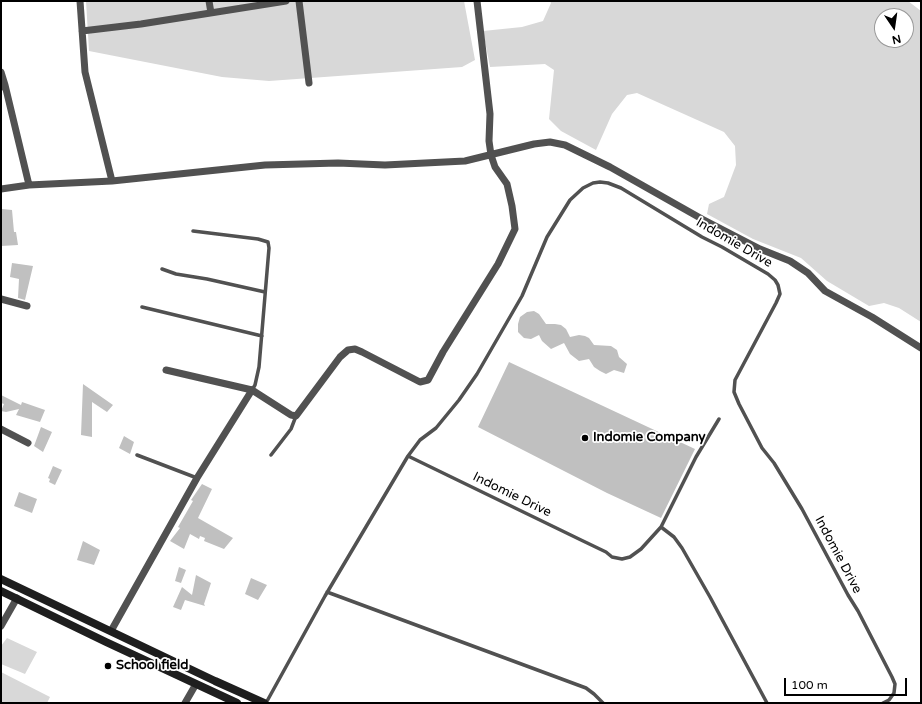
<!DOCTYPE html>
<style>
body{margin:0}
#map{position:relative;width:922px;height:704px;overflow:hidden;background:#fff;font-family:"Varela Round",sans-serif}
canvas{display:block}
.frame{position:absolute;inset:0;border:2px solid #000;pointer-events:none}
.north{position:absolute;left:874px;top:8px;width:40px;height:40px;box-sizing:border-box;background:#fff;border:1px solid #999;border-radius:50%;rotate:167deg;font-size:11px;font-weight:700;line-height:16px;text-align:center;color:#000}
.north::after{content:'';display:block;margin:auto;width:14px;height:18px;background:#000;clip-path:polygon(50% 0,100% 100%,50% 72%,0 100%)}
.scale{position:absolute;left:784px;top:678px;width:123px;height:18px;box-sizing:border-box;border:2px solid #000;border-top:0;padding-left:5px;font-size:12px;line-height:14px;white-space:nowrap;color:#000;-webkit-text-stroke:3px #fff;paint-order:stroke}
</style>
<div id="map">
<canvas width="922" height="704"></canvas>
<div class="frame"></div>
<div class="north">N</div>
<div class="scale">100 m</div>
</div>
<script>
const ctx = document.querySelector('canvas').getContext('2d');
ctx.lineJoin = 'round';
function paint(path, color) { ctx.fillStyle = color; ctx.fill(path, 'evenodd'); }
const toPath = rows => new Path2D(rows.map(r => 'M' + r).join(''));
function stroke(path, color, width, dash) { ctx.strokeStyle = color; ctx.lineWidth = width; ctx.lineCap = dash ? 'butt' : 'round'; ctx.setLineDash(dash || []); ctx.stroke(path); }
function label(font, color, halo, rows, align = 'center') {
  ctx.font = font + ' "Varela Round",sans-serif'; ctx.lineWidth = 3.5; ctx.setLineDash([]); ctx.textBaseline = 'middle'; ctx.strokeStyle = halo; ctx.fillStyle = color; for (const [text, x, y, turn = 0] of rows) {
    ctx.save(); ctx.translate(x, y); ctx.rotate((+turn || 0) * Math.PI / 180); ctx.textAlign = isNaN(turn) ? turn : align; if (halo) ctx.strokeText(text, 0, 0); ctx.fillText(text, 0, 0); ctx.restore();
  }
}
paint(toPath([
 [86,1,464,1,475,60,462,67,269,81,222,77,89,51],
 [550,1,908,1,921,11,921,322,899,308,884,303,869,306,827,281,801,258,753,239,707,214,709,204,724,197,736,165,735,146,724,132,637,93,627,95,612,114,596,150,561,131,549,119,554,70,545,64,490,67,483,31,522,27,543,21,551,3],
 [882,16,906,16,906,40,882,40],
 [7,638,37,652,25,674,1,664,1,646],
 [1,672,50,697,47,703,1,703]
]), '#d8d8d8');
paint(toPath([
 [2,209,12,210,14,232,16,232,18,245,1,246],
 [12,263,33,266,25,300,18,298,19,279,10,277],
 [534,311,539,314,546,324,555,324,561,325,566,329,570,337,579,335,585,336,589,338,594,345,611,346,617,350,619,357,627,364,624,373,614,370,606,374,600,371,594,367,589,359,579,361,570,354,564,343,551,349,542,341,539,335,531,339,524,338,518,332,518,324,520,317,527,312],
 [509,362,695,449,661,518,607,493,478,427],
 [83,384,113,405,107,412,92,402,92,437,81,435],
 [1,395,21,405,22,402,45,410,40,422,16,415,19,409,6,412,1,411,4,404,1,403],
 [41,427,52,432,43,452,34,446],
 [124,436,134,442,130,454,119,448],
 [53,466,62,470,55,485,49,482,50,479,48,478],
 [202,484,212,489,198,518,233,538,224,549,204,541,205,538,200,536,199,539,190,534,184,549,170,541,180,528,178,527,193,501,191,500],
 [19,492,37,499,32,513,14,506],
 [83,541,100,550,94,565,77,560],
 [179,567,186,570,181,583,175,581],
 [196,575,211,583,204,604,205,606,185,600,181,610,173,607,182,587,192,595],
 [251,578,267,585,258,600,245,594]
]), '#c0c0c0');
stroke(toPath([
 [193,231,258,239,268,242,269,248,259,367,255,385,252,390],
 [162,269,176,274,207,279,265,292],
 [142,307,262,336],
 [137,455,197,478],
 [271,455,291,429,296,416],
 [408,456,581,540,606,552,612,557,622,559,630,557,641,549,661,527,696,457,719,419],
 [661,527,674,537,682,548,710,597,767,703],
 [327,592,586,688,594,694,603,703],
 [266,703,325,596,408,456,420,440,436,428,459,400,477,374,522,296,547,237,570,200,583,188,593,183,600,182,608,183,621,188,702,237,722,247,768,274,775,280,778,285,780,294,776,303,735,380,734,392,739,404,762,448,774,463,802,509,848,595,858,611,892,677,895,684,894,693,889,700,883,703]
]), '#515151', 3.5);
stroke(toPath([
 [80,1,85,72,112,181],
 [209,1,211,13],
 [299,1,309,83],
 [82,31,141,24,286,1],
 [1,72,5,85],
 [1,87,5,85,29,185],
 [1,189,29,185,112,181,265,165,338,163,385,165,465,161,534,144,550,142,565,145,610,167,702,219,760,249,790,261,808,273,825,291,872,317,921,348],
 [1,299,27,306],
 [166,370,252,390,291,415,296,416,340,357,348,350,355,349,362,352,420,382,428,380,443,352,498,264,515,229,512,206,507,184,495,167,491,155,489,141,490,114,477,1],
 [1,429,28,443],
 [1,626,17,598],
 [111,631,197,478,252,390],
 [185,703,196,684]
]), '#515151', 7);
stroke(toPath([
 [1,579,215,681,264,703],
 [1,591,106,642,237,703]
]), '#1e1e1e', 8);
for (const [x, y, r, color] of [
 [585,438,4,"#000"],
 [108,666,4,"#000"]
]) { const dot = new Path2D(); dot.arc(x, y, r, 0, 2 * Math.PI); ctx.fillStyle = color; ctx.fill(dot); stroke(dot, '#fff', 1.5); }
label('13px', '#000', '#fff', [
 ["Indomie Drive",734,243,30],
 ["Indomie Drive",512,495,26],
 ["Indomie Drive",838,555,62]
]);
label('bold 13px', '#000', '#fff', [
 ["Indomie Company",593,438],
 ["School field",116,666]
], 'left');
</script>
